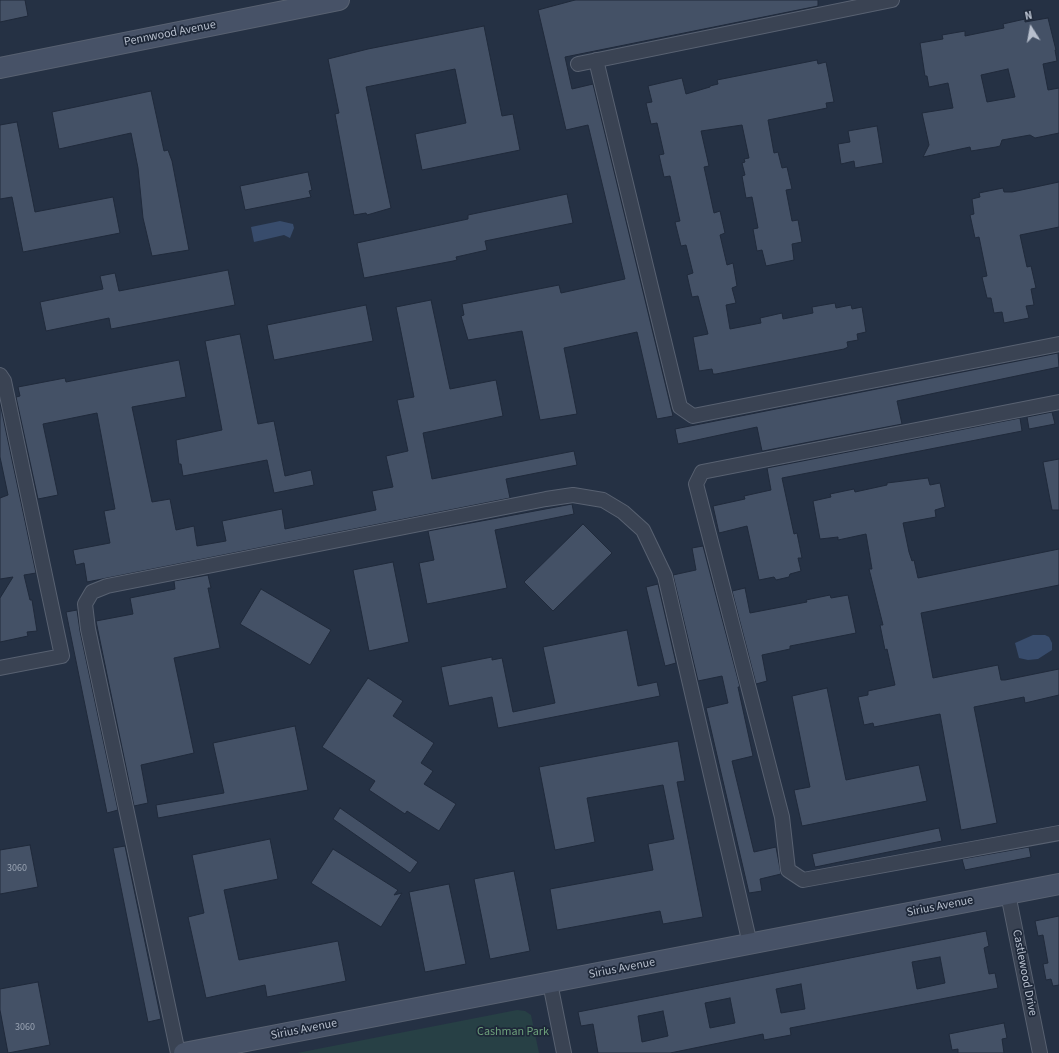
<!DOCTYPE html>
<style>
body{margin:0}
#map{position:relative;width:1059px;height:1053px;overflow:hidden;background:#253144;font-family:"Source Sans 3",sans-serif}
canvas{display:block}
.north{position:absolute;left:1011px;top:8px;width:40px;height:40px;-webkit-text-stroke:3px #1e2839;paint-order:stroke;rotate:349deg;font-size:11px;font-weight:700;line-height:16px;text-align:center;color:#b7bfcd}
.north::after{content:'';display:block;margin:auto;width:14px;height:18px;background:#b7bfcd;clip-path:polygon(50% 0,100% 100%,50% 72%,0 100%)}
</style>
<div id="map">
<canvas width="1059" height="1053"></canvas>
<div class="north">N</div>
</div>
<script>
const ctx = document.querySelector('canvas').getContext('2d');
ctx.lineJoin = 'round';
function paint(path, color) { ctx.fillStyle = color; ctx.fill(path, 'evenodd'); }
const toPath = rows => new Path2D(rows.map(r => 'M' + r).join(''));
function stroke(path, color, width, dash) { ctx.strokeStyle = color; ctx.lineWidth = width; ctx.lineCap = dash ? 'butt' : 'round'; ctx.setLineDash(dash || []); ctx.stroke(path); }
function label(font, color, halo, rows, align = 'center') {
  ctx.font = font + ' "Source Sans 3",sans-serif'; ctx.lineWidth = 3.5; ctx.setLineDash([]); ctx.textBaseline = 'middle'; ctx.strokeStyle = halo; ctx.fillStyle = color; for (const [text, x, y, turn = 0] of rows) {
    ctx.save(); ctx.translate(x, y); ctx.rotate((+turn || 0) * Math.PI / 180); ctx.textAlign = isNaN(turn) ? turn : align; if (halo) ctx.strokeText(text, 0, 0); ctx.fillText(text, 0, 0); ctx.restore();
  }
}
paint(toPath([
 [517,1010,525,1011,531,1015,539,1053,297,1053]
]), '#274045');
paint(toPath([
 [280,221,293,224,294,228,290,238,284,235,254,242,251,227],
 [1033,635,1045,635,1049,637,1052,643,1052,650,1038,659,1028,660,1019,658,1015,643]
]), '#384c6c');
const building = toPath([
 [0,0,25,0,28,16,0,22,0,0],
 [575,0,818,0,818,6,565,57,572,89,593,84,673,416,657,419,637,332,564,348,577,414,540,420,522,331,468,340,461,316,464,315,462,304,559,285,561,293,625,279,588,125,566,130,538,10,575,0],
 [1048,18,1056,50,1055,50,1057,61,1043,64,1048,90,1059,88,1059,133,1035,138,1030,135,1002,140,1000,146,996,147,971,151,970,147,923,157,929,145,922,113,953,108,948,83,929,87,927,76,925,76,920,43,943,39,942,35,965,31,965,36,1004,28,1003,24,1025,19,1025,22,1048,18],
 [1008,69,1015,97,987,102,981,75,1008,69],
 [484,26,502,116,513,114,520,150,422,170,415,134,466,123,455,69,366,87,391,208,367,215,366,213,354,215,335,114,339,113,328,59,368,49,484,26],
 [817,60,818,64,826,62,834,102,826,103,827,108,768,120,774,153,778,152,782,168,787,167,792,189,786,190,792,221,798,220,802,242,792,244,794,260,766,266,762,250,757,251,753,229,758,228,752,197,746,198,742,176,745,175,742,163,745,162,744,159,749,158,742,125,701,131,709,166,704,167,714,213,720,211,725,233,720,235,727,265,733,263,737,286,732,288,736,303,726,305,730,329,761,323,760,318,769,316,782,313,783,319,813,313,812,307,835,303,836,308,851,305,852,309,862,307,866,332,857,334,858,340,847,342,848,347,844,349,716,374,713,374,712,369,699,371,693,337,708,334,698,296,692,297,687,275,693,273,686,245,681,246,675,222,680,221,670,176,664,177,659,155,664,154,657,123,651,124,646,103,652,102,648,86,682,78,686,94,710,87,710,86,718,84,717,80,817,60],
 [151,91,164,151,168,150,172,161,189,250,152,256,143,218,138,168,131,133,59,149,52,112,151,91],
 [17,122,35,212,113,197,120,233,23,252,12,197,0,199,0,125,17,122],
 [877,126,883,163,855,168,854,161,841,164,838,144,850,142,848,131,877,126],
 [308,172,312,190,309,191,311,197,245,210,240,186,308,172],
 [1059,182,1059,227,1020,235,1027,267,1031,266,1036,288,1031,289,1034,305,1026,306,1029,318,1004,323,1002,312,994,313,991,298,987,298,982,277,987,276,979,237,975,238,970,215,974,214,972,199,980,197,979,193,1003,188,1004,192,1012,192,1059,182],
 [567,194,573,223,485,241,487,250,456,257,457,260,453,261,364,278,357,243,468,219,468,215,567,194],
 [228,270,235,305,111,329,109,318,46,331,40,302,103,289,100,276,115,273,119,291,228,270],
 [431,300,450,389,496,380,503,416,423,433,432,479,574,451,577,465,506,479,510,498,87,582,84,563,76,565,73,550,110,543,104,511,115,509,97,413,43,424,58,495,38,499,16,397,20,396,18,387,65,378,66,382,179,360,186,397,132,407,152,502,170,499,176,530,194,526,197,546,226,541,222,521,282,509,285,529,376,510,372,491,393,487,386,456,408,451,397,400,414,397,396,307,431,300],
 [366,305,373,341,274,360,267,325,366,305],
 [240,334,258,424,274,421,285,476,311,470,314,485,274,493,267,460,183,476,181,464,179,464,176,440,222,430,205,341,240,334],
 [1058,353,1059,367,897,401,902,424,763,451,762,451,757,427,678,444,675,429,1058,353],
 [0,403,36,573,24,575,30,600,32,600,37,631,27,632,28,636,0,642,0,598,13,577,0,579,0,498,8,495,0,457,0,403],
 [1052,412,1055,424,1029,429,1027,417,1052,412],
 [1020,418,1022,431,782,478,794,534,797,533,802,558,798,558,801,571,790,574,789,577,776,580,774,577,759,580,747,526,719,533,713,506,745,499,744,496,771,490,767,468,1020,418],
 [1059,459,1059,510,1052,510,1043,462,1059,459],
 [928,478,930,485,940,483,945,507,935,510,936,517,903,523,909,552,912,561,914,560,918,578,1059,549,1059,585,921,613,933,678,998,665,1001,680,1005,680,1059,669,1059,695,1025,703,1024,697,974,707,997,823,961,830,940,714,874,727,873,723,864,725,858,697,868,695,868,691,895,685,887,649,885,650,880,625,883,625,869,569,872,569,866,534,838,540,838,537,820,539,813,501,831,497,830,494,854,489,855,492,887,485,887,483,928,478],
 [572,504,574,514,495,530,507,588,427,604,419,563,434,560,428,531,572,504],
 [583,524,612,553,553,611,524,582,583,524],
 [703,546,740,687,738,687,753,756,732,761,754,852,776,847,781,874,760,879,762,891,749,893,706,708,728,703,722,676,698,681,673,575,696,570,692,548,703,546],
 [393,562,409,642,369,651,353,570,393,562],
 [208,575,211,588,208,588,220,648,174,658,194,753,141,765,148,803,134,806,96,621,133,614,130,598,175,589,174,581,208,575],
 [658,584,676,663,665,666,646,587,658,584],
 [745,588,750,613,807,602,806,600,830,595,831,598,848,595,856,633,790,646,790,649,762,655,767,681,756,684,732,591,745,588],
 [261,589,331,630,310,665,240,624,261,589],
 [77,610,80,631,118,810,107,813,66,612,77,610],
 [627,630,638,686,657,682,660,696,498,728,492,697,449,706,441,667,492,657,492,660,502,658,513,712,555,703,543,647,627,630],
 [368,678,403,701,393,716,434,743,421,763,433,771,424,784,456,804,439,831,407,811,405,814,369,790,375,781,322,747,368,678],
 [827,688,846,780,919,765,927,801,802,826,794,790,810,787,792,696,827,688],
 [295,726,308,790,158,818,156,805,224,793,213,743,295,726],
 [678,741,685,781,677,782,703,917,663,924,660,911,557,930,550,889,653,870,648,844,674,839,663,785,587,798,595,842,555,850,539,767,678,741],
 [340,808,418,862,410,873,333,819,340,808],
 [939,828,942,841,815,867,812,854,939,828],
 [270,839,278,879,224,890,239,960,338,941,346,981,267,997,265,985,206,998,188,917,204,913,192,855,270,839],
 [30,845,38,887,0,894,0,850,30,845],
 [125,846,161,1019,148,1022,113,848,125,846],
 [1029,847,1031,857,965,870,962,859,1029,847],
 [333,849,398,890,394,895,402,893,381,927,311,883,333,849],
 [514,871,530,951,490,959,474,879,514,871],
 [449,884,466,964,425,972,409,892,449,884],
 [1059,916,1059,985,1053,986,1051,979,1046,980,1043,964,1048,963,1043,935,1038,936,1035,921,1059,916],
 [986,931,989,946,984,948,989,974,995,973,998,988,790,1028,791,1035,764,1040,763,1034,670,1053,598,1053,593,1024,581,1026,578,1012,986,931],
 [940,957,945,983,917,989,912,962,940,957],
 [801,984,805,1009,781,1013,776,989,801,984],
 [730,998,735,1023,710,1028,705,1003,730,998],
 [663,1011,668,1036,642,1042,638,1016,663,1011],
 [38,982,50,1045,8,1053,0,1010,0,989,38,982],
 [1004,1023,1007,1038,1002,1039,1004,1053,958,1053,958,1049,952,1050,949,1034,1004,1023]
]);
paint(building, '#445166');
stroke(building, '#202a3b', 1);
const street = toPath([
 [596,60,680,407,693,416,1059,344],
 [578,64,892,0],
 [0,375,4,381,62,656,0,668],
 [1059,402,702,472,696,484,782,817,788,870,803,880,1059,833],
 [1008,894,1040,1053],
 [550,983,564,1053],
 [178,1053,88,629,85,604,92,592,107,586,546,499,573,495,603,500,623,512,643,530,665,576,750,944]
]);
const secondary = toPath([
 [0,68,339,0],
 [184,1053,1059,884]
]);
stroke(street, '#586171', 16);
stroke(secondary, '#586171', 22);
stroke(street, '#3a4353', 14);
stroke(secondary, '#475267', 20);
label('10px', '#9aa4b3', null, [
 ["3060",17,869],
 ["3060",25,1028]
]);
label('12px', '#b7bfcd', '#1e2839', [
 ["Pennwood Avenue",170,34,-11],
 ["Sirius Avenue",940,907,-11],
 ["Sirius Avenue",622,969,-11],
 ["Castlewood Drive",1024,973,79],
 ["Sirius Avenue",304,1030,-11]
]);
label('12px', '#6d9f7a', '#1e2839', [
 ["Cashman Park",513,1032]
]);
</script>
